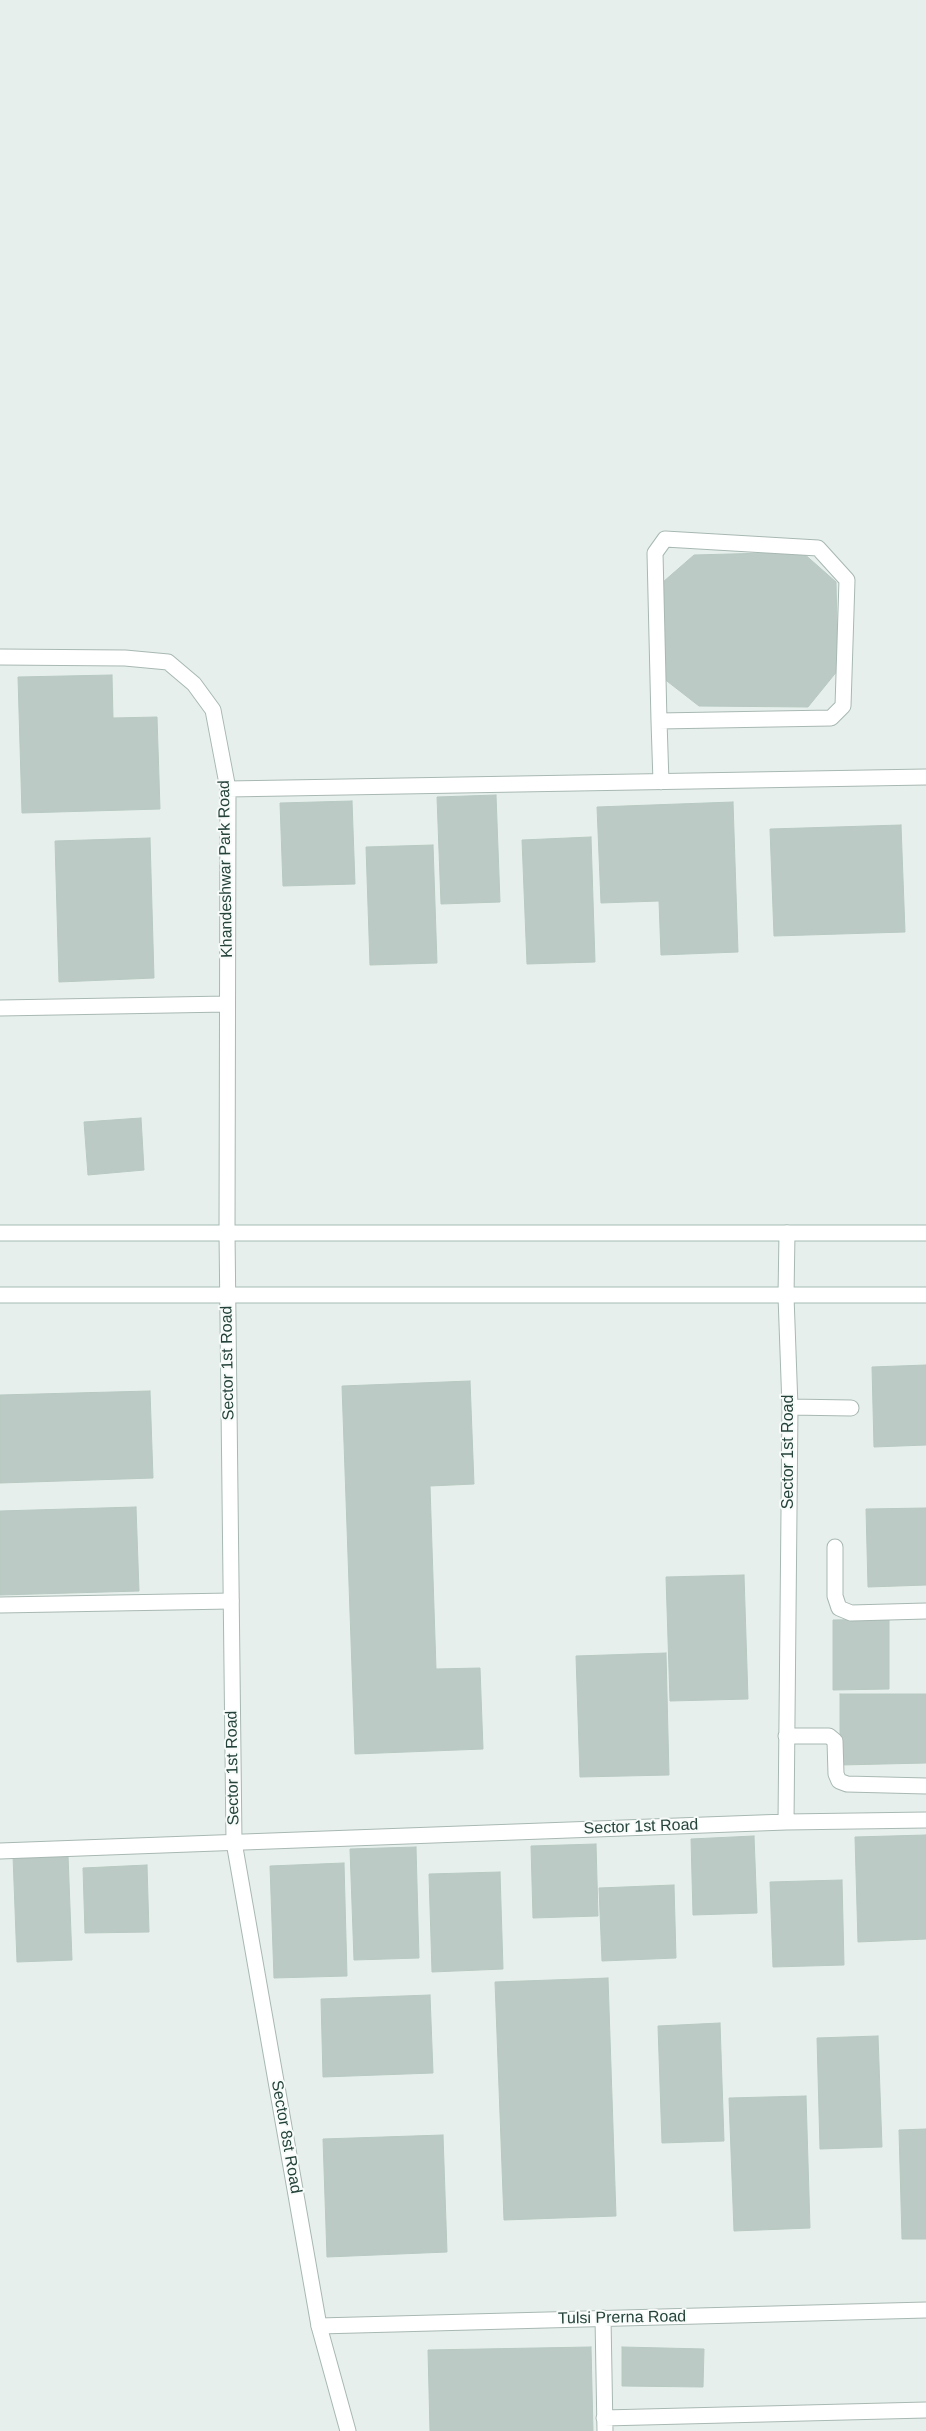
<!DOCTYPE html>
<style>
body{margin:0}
canvas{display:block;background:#e6efeb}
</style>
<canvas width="926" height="2431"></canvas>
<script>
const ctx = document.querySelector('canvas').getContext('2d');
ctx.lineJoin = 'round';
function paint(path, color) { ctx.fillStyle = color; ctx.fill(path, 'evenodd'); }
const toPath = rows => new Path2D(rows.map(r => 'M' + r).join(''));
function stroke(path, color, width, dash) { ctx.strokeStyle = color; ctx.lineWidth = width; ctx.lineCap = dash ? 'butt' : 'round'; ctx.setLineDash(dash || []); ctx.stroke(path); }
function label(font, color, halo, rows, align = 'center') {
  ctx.font = font + ' Arial,sans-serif'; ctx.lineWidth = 4; ctx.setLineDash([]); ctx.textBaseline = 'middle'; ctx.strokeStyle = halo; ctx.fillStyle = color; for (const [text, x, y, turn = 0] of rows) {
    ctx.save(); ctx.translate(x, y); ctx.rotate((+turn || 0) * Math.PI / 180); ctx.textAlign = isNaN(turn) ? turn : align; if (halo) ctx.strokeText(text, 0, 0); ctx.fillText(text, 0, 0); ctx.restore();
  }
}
const building = toPath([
 [802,552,836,582,838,670,808,707,699,706,663,678,663,582,694,555,802,552],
 [112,675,113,718,157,717,160,809,22,813,18,677,112,675],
 [496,795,500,902,441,904,437,797,496,795],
 [352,801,355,884,283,886,280,803,352,801],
 [733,802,738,952,661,955,659,901,601,903,597,807,733,802],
 [901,825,905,932,774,936,770,829,901,825],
 [591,837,595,962,527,964,522,840,591,837],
 [150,838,154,978,59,982,55,841,150,838],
 [433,845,437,963,370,965,366,847,433,845],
 [141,1118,144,1170,88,1175,84,1122,141,1118],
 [926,1365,926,1445,874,1447,872,1367,926,1365],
 [470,1381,474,1484,430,1486,436,1669,480,1668,483,1749,355,1754,342,1386,470,1381],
 [150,1391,153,1478,0,1483,0,1395,150,1391],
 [136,1507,139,1591,0,1595,0,1511,136,1507],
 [926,1508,926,1585,868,1587,866,1509,926,1508],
 [744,1575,748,1699,670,1701,666,1577,744,1575],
 [889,1619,889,1689,833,1690,833,1620,889,1619],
 [666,1653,669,1775,580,1777,576,1656,666,1653],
 [840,1694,926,1694,926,1763,840,1765,840,1694],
 [926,1835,926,1939,858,1942,855,1837,926,1835],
 [754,1836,757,1913,693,1915,691,1839,754,1836],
 [596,1844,598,1916,533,1918,531,1846,596,1844],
 [416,1847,419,1958,354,1960,350,1849,416,1847],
 [68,1855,72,1960,17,1962,13,1856,68,1855],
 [344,1863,347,1976,274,1978,270,1866,344,1863],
 [147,1865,149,1932,85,1933,83,1868,147,1865],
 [500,1872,503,1969,432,1972,429,1874,500,1872],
 [842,1880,844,1965,773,1967,770,1882,842,1880],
 [674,1885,676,1958,602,1961,599,1888,674,1885],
 [608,1978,616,2216,504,2220,495,1982,608,1978],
 [430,1995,433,2073,323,2077,321,1999,430,1995],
 [720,2023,724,2141,662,2143,658,2026,720,2023],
 [878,2036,882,2147,820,2149,817,2038,878,2036],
 [806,2096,810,2228,734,2231,729,2098,806,2096],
 [926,2129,926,2239,902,2239,899,2130,926,2129],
 [443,2135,447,2252,327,2257,323,2139,443,2135],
 [591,2347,593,2431,430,2431,428,2350,591,2347],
 [622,2347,704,2349,703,2387,622,2386,622,2347]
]);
paint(building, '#bbcac4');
stroke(building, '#b8c9c2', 1);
const minor = toPath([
 [0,657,125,658,168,662,194,684,213,710,228,789,227,1233],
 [659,721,831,718,843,706,847,580,818,548,665,539,655,553,659,721,661,782],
 [228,789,926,777],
 [0,1008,227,1004],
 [790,1407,851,1408],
 [835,1547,835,1596,839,1608,851,1613,926,1611],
 [0,1605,231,1601],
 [786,1736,829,1736,835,1741,836,1774,839,1781,847,1784,926,1786],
 [786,1822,790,1407,786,1296,787,1233],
 [0,1851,786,1822,926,1820],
 [603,2318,605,2431],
 [319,2326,926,2310],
 [604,2418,926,2410]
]);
const tertiary = toPath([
 [227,1233,234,1842,319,2326,348,2431]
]);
const secondary = toPath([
 [0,1233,926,1233],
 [0,1295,926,1295]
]);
stroke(minor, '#a8b8b2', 17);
stroke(tertiary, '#a8b8b2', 17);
stroke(secondary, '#a4bbb3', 17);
stroke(minor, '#fff', 15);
stroke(tertiary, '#fff', 15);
stroke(secondary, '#fff', 15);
label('16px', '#24423a', '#f7fbf9', [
 ["Khandeshwar Park Road",226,869,-91],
 ["Sector 1st Road",228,1363,-91],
 ["Sector 1st Road",789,1452,-90],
 ["Sector 1st Road",233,1768,-91],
 ["Sector 1st Road",641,1827,-2],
 ["Sector 8st Road",286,2137,80],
 ["Tulsi Prerna Road",622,2318,-1]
]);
</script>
